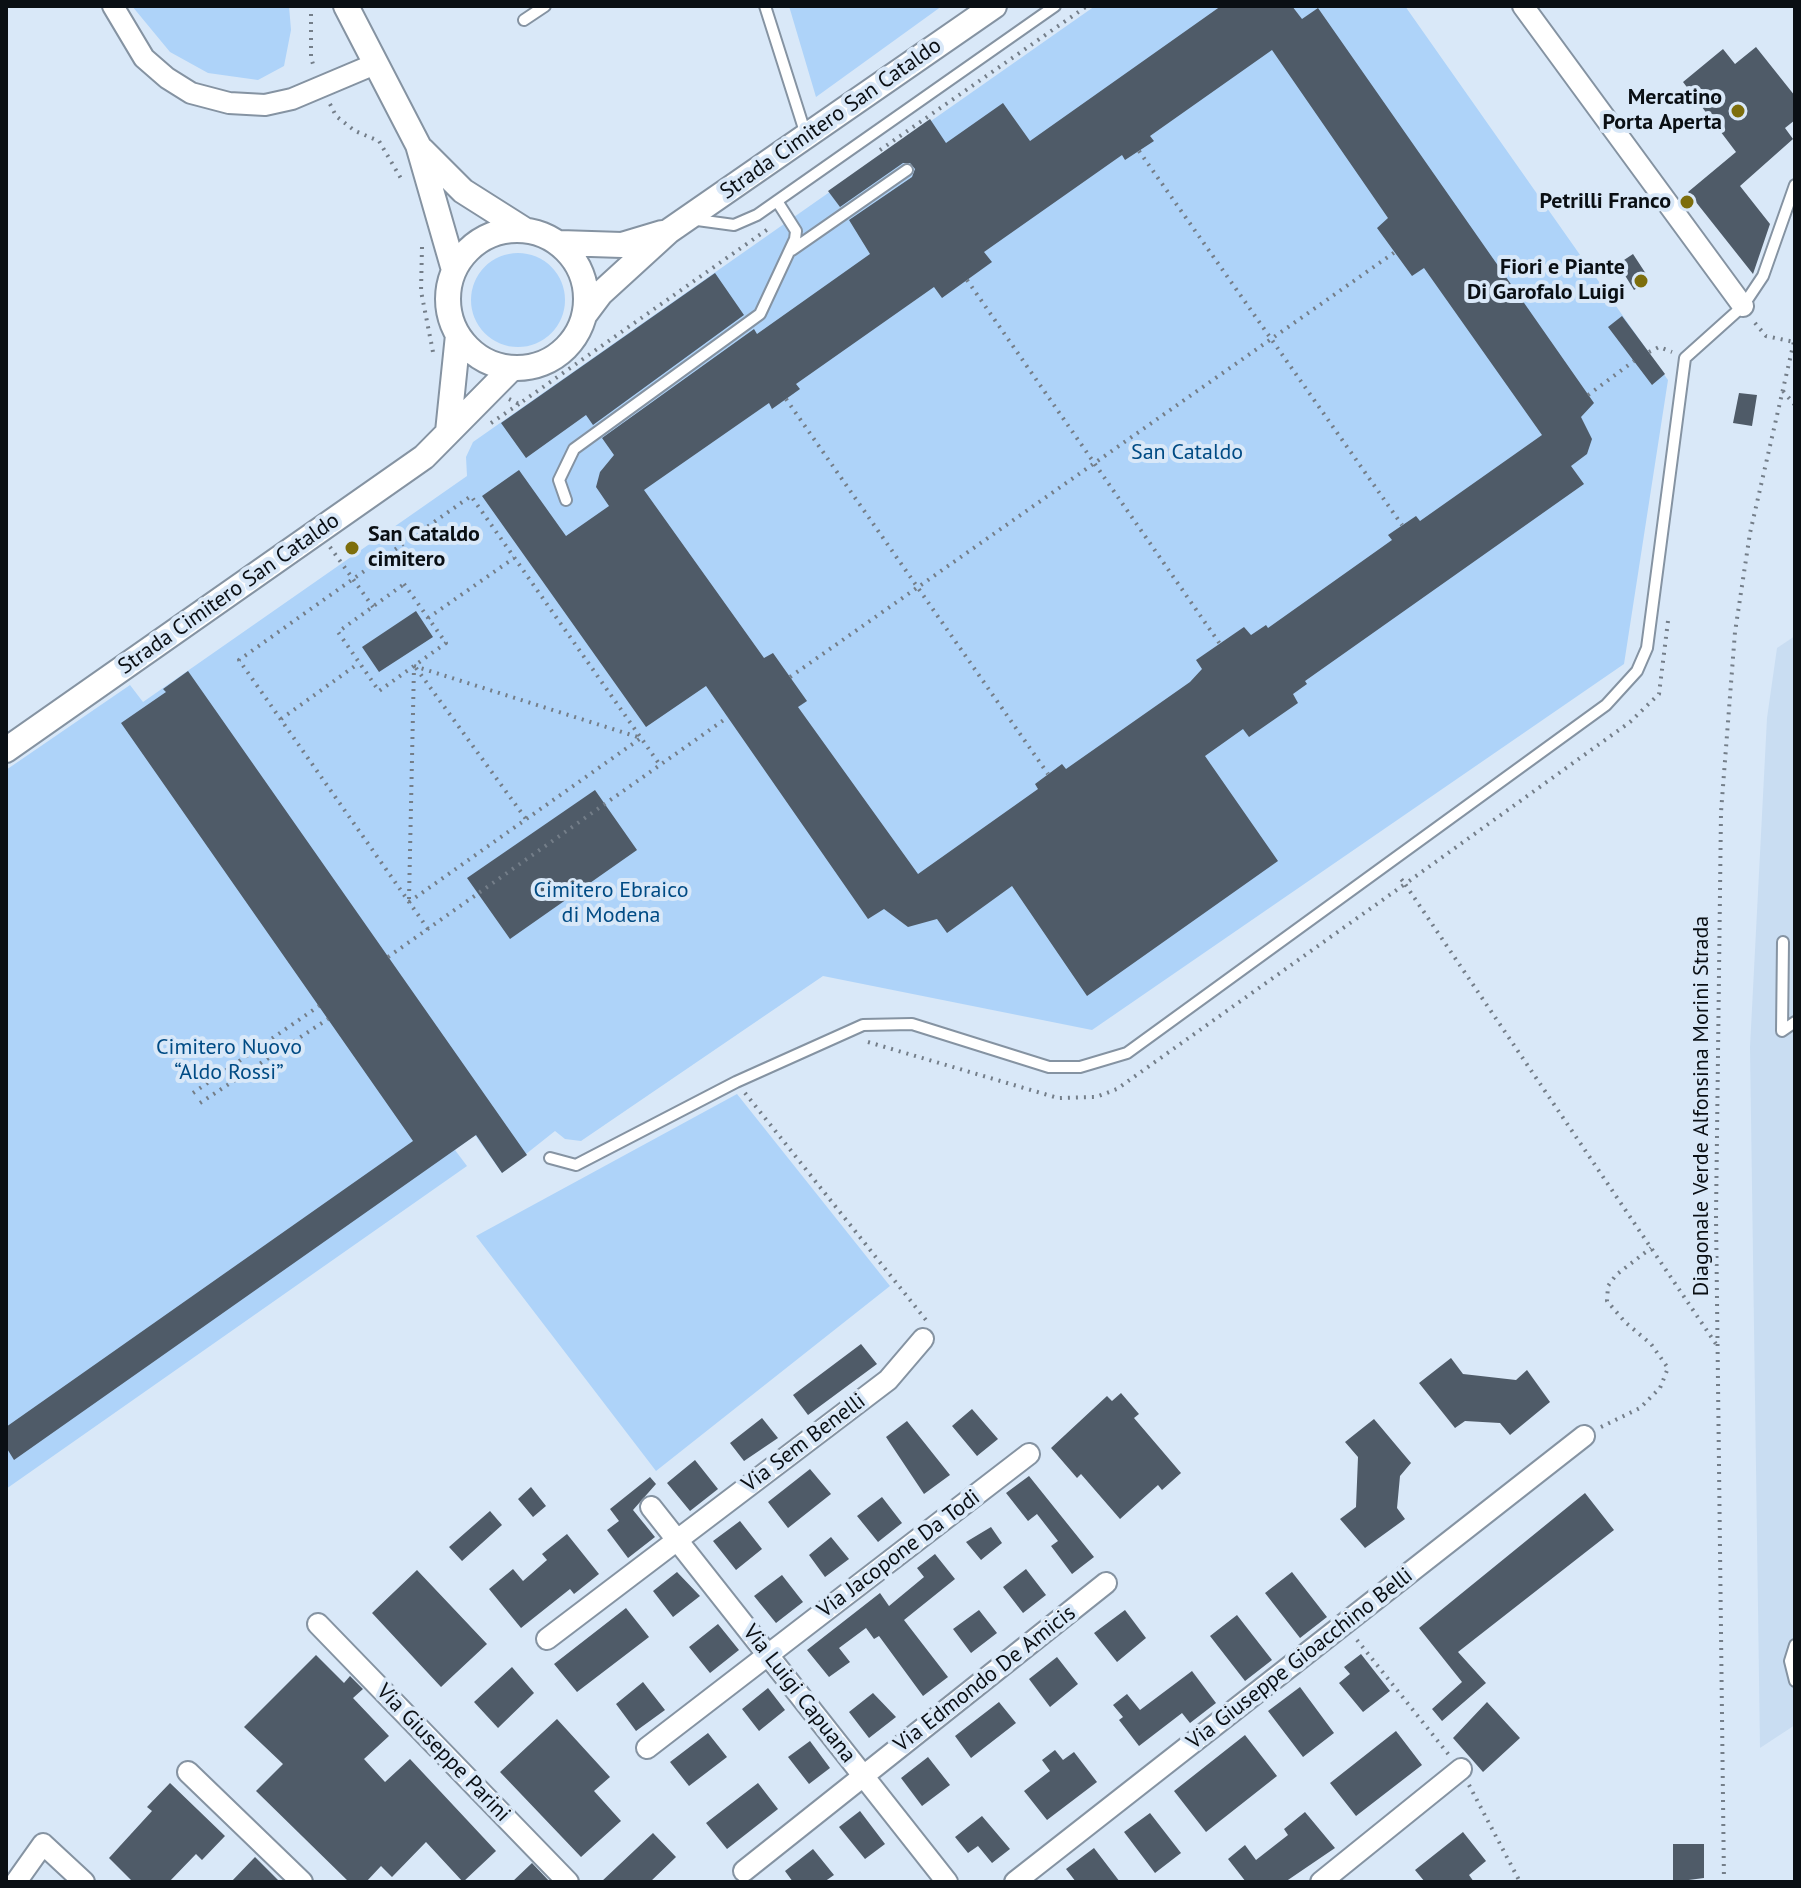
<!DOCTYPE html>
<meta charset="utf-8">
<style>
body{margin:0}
#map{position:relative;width:1801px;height:1888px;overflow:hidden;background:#d9e8f8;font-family:"PT Sans",sans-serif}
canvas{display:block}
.frame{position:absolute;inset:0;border:8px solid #0a0f14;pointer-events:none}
</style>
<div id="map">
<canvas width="1801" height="1888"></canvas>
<div class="frame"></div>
</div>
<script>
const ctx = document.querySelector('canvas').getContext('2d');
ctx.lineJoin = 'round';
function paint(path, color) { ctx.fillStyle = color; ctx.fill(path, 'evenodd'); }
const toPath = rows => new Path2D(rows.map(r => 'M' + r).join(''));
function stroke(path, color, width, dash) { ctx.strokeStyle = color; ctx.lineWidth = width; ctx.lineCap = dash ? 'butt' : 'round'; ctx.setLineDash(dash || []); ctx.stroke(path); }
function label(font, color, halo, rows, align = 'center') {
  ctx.font = font + ' "PT Sans",sans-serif'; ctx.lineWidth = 8; ctx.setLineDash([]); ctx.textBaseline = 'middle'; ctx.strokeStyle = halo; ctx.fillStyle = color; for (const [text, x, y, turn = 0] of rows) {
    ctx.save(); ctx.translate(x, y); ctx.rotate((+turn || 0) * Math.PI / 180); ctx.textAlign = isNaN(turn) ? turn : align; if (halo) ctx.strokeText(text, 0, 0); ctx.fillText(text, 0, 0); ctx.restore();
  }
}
paint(toPath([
 [1795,636,1795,1725,1760,1748,1750,1047,1767,718,1777,648]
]), '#c9ddf2');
paint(toPath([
 [132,6,289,6,291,30,284,66,258,80,208,73,170,52],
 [789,6,942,6,816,97],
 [1095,6,1405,6,1668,380,1624,664,1092,1030,823,976,581,1141,565,1139,555,1131,502,1173,475,1135,455,1150,467,1166,6,1489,6,770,130,685,143,702,467,476,466,457,473,442],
 '471 300a47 47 0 1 1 94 0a47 47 0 1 1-94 0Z',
 [737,1094,890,1286,656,1471,476,1236]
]), '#aed3f9');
paint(toPath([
 [1221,6,1292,6,1302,19,1318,8,1594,403,1581,417,1592,439,1587,454,1571,466,1584,484,1305,681,1307,684,1293,694,1298,703,1249,737,1243,729,1205,756,1278,861,1087,996,1012,886,947,933,937,919,908,927,884,909,868,919,706,686,646,727,482,496,519,470,566,536,609,506,596,487,600,472,614,455,602,438,754,329,757,334,870,254,849,220,912,177,915,169,910,163,903,163,840,207,828,191,930,119,946,143,1003,103,1030,141],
 [1272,50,1388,218,1377,228,1412,276,1424,268,1542,435,1420,521,1416,516,1388,535,1392,540,1268,628,1266,625,1251,635,1244,627,1196,660,1202,669,1190,682,1066,769,1062,764,1035,784,1038,789,918,874,798,707,807,701,773,653,764,658,644,490,769,403,772,409,800,389,796,384,934,287,942,298,992,262,984,252,1122,155,1125,160,1154,141,1150,136],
 [1756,47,1795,96,1795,120,1785,128,1793,139,1740,186,1770,224,1753,274,1688,192,1736,152,1683,82,1723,49,1735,64],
 [1633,254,1650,280,1634,290,1618,264],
 [715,273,744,315,593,425,586,415,526,458,501,423],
 [1622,316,1665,374,1652,385,1608,327],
 [1739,393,1757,395,1752,426,1733,423],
 [416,611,433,637,379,672,362,647],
 [188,671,527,1155,502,1173,476,1135,14,1460,6,1447,6,1427,413,1141,121,723,166,692,163,689],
 [595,790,637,850,510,939,467,878],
 [861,1344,877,1364,808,1415,793,1395],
 [1451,1358,1463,1374,1516,1380,1527,1370,1550,1402,1510,1435,1500,1423,1465,1421,1455,1428,1419,1383],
 [1121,1393,1139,1414,1134,1418,1181,1473,1162,1490,1158,1485,1120,1519,1081,1474,1077,1478,1051,1448,1107,1396,1112,1401],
 [972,1409,998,1439,977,1456,952,1426],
 [762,1418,778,1438,744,1461,730,1443],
 [1374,1419,1411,1463,1400,1476,1397,1508,1405,1519,1365,1548,1340,1519,1356,1507,1358,1457,1345,1442],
 [907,1421,950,1475,924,1494,886,1437],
 [695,1460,718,1489,690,1511,667,1483],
 [810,1469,831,1494,788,1528,768,1502],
 [1029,1476,1094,1557,1072,1574,1051,1546,1058,1541,1037,1514,1028,1521,1006,1493],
 [650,1477,656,1484,633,1510,655,1537,628,1558,607,1530,619,1521,610,1509],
 [531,1487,546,1506,533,1517,518,1499],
 [1585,1493,1614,1530,1458,1652,1486,1683,1442,1721,1432,1709,1462,1682,1419,1628],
 [882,1497,902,1523,878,1542,857,1516],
 [490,1511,502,1525,462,1561,449,1547],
 [740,1521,762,1549,736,1570,713,1541],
 [991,1527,1002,1543,981,1560,966,1542],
 [567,1534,599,1574,574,1594,570,1589,521,1628,489,1589,513,1569,523,1581,547,1560,542,1554],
 [831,1537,849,1559,825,1577,809,1555],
 [935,1554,955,1579,904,1620,948,1677,923,1696,879,1636,874,1639,866,1628,839,1648,850,1662,829,1677,807,1650,880,1593,889,1606,924,1577,917,1568],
 [1026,1569,1046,1595,1023,1613,1003,1587],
 [417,1570,487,1644,441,1687,372,1613],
 [677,1572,700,1596,673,1617,653,1591],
 [1292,1572,1327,1617,1300,1638,1265,1593],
 [782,1575,803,1602,776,1623,754,1596],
 [626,1608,649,1637,577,1692,554,1664],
 [979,1610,997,1633,971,1653,953,1629],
 [1125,1610,1146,1638,1117,1662,1094,1633],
 [1237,1615,1272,1660,1245,1681,1210,1636],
 [718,1624,739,1650,710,1673,689,1647],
 [1361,1654,1390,1691,1363,1712,1339,1683,1350,1674,1344,1667],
 [316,1655,344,1683,350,1676,363,1689,353,1698,389,1736,364,1759,385,1782,410,1759,496,1851,463,1882,426,1842,392,1877,381,1866,366,1882,349,1882,256,1791,283,1764,244,1727],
 [1057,1657,1078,1684,1050,1707,1029,1679],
 [512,1667,534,1693,498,1728,474,1702],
 [1192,1671,1216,1703,1190,1723,1182,1713,1139,1746,1119,1720,1123,1717,1113,1705,1127,1694,1140,1710],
 [643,1682,665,1710,636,1731,616,1704],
 [1300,1687,1334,1733,1303,1757,1268,1711],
 [768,1688,785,1710,759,1731,742,1709],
 [873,1693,896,1717,869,1738,849,1712],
 [999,1702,1016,1723,971,1758,955,1736],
 [1487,1702,1520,1738,1483,1772,1453,1738],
 [557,1719,610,1777,594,1791,621,1821,581,1857,500,1772],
 [1396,1731,1422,1765,1356,1816,1330,1783],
 [708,1733,727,1757,689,1786,670,1762],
 [1245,1735,1277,1776,1206,1832,1174,1791],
 [810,1741,830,1768,809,1784,788,1757],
 [1055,1750,1063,1760,1074,1752,1097,1782,1047,1820,1024,1791,1050,1771,1042,1760],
 [928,1757,950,1785,922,1806,901,1778],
 [170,1783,225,1836,202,1860,196,1854,169,1882,133,1882,109,1858,152,1811,147,1807],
 [758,1783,778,1809,727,1849,706,1823],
 [860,1811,885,1844,865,1859,839,1827],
 [1305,1812,1335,1848,1285,1882,1246,1882,1228,1859,1245,1845,1256,1860,1288,1835,1284,1829],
 [1150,1813,1181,1853,1155,1873,1124,1832],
 [982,1816,1010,1849,992,1863,978,1846,968,1853,955,1837],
 [1463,1832,1486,1861,1469,1875,1474,1882,1425,1882,1415,1870],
 [653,1833,676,1857,650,1882,601,1882],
 [1673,1844,1704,1844,1704,1878,1673,1882],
 [1094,1848,1120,1882,1076,1882,1066,1869],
 [813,1849,834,1875,824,1882,793,1882,785,1871],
 [255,1857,280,1882,231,1882],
 [532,1863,550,1882,512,1882]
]), '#4f5b68');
const service = toPath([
 [765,6,806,135],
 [524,20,545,6],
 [690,219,734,225,757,215,1055,6],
 [792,250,907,170],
 [566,500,559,480,574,449,760,314,795,239,796,231,777,201],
 [1783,942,1782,1031,1795,1022],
 [550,1158,576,1165,736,1082,863,1025,912,1024,1049,1067,1080,1067,1127,1053,1606,705,1637,671,1647,648,1685,358,1743,306,1763,276,1795,185],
 [1795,1645,1790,1661,1795,1681]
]);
const minor = toPath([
 [113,6,144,58,167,78,191,93,229,103,265,105,292,99,375,64],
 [1523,6,1743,306],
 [651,1507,947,1882],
 [318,1624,568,1882],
 [547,1639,888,1380,923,1339],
 [647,1748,1029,1454],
 [188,1772,302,1882],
 [744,1871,1106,1583],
 [16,1882,43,1844,84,1882],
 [1015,1882,1584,1436],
 [1321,1882,1461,1769]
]);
const tertiary = toPath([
 [346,6,418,145,454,270],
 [422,150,463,191,523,229],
 '448 299a69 69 0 1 1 138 0a69 69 0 1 1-138 0Z',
 [560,243,622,245,662,233],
 [585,314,600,294,669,231,994,6],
 [448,432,458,335],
 [6,750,424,457,512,368]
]);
stroke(service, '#8593a2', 14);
stroke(minor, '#8593a2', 24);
stroke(tertiary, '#8593a2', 28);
stroke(toPath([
 [311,6,311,58,314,67],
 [330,104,336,116,355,131,379,141,403,182],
 [880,150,1087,6],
 [1139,151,1402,525],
 [422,247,421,291,433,352],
 [967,280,1220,644],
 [1755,323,1766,336,1794,342],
 [1649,352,1659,347,1672,352],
 [1783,391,1795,405],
 [1588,395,1634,361],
 [509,399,519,404,768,229],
 [786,399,1048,774],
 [491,423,519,404],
 [330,547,373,607],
 [404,584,446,643,379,691,338,632,404,584],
 [428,618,514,558],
 [1668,621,1659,694,1630,722,1405,884,1716,1344],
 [414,666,641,738],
 [416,668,526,819],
 [790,677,1395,252],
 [281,719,359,663],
 [409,899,414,666],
 [409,902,641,738],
 [428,929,239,660,353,579,471,496,660,765],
 [388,957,728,717],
 [868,1042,1058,1098,1096,1097,1117,1089,1405,884,1398,875],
 [193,1093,319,1006],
 [745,1093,926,1320],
 [200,1103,328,1019],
 [1601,1427,1640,1408,1660,1388,1668,1368,1651,1344,1625,1322,1607,1301,1608,1286,1616,1275,1651,1248],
 [1357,1640,1449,1755],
 [1469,1785,1520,1882],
 [1724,1882,1716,1216,1721,812,1735,632,1750,533,1795,337]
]), '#747e89', 4, [2, 6]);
stroke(service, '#fff', 10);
stroke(minor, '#fff', 20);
stroke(tertiary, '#fff', 24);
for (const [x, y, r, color] of [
 [1738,111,8,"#7d6e0c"],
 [1687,202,8,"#7d6e0c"],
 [1641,281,8,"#7d6e0c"],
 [352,548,8,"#7d6e0c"]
]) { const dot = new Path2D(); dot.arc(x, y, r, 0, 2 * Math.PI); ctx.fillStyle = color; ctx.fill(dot); stroke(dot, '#d9e8f8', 3); }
label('bold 22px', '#0a0f14', '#d9e8f8', [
 ["Mercatino",1722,98],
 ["Porta Aperta",1722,123],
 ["Petrilli Franco",1671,202],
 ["Fiori e Piante",1625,268],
 ["Di Garofalo Luigi",1625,293],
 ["San Cataldo",368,535,"left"],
 ["cimitero",368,560,"left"]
], 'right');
label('22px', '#0a0f14', '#d9e8f8', [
 ["Strada Cimitero San Cataldo",831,119,-35],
 ["Strada Cimitero San Cataldo",229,594,-35],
 ["Diagonale Verde Alfonsina Morini Strada",1702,1106,-90],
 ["Via Sem Benelli",804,1443,-37],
 ["Via Jacopone Da Todi",899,1554,-37],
 ["Via Giuseppe Gioacchino Belli",1300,1659,-38],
 ["Via Edmondo De Amicis",985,1679,-38],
 ["Via Luigi Capuana",799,1694,52],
 ["Via Giuseppe Parini",443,1753,46]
]);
label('22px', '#004b84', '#d9e8f8', [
 ["San Cataldo",1187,453],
 ["Cimitero Ebraico",611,891],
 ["di Modena",611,916],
 ["Cimitero Nuovo",229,1048],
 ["“Aldo Rossi”",229,1073]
]);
</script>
